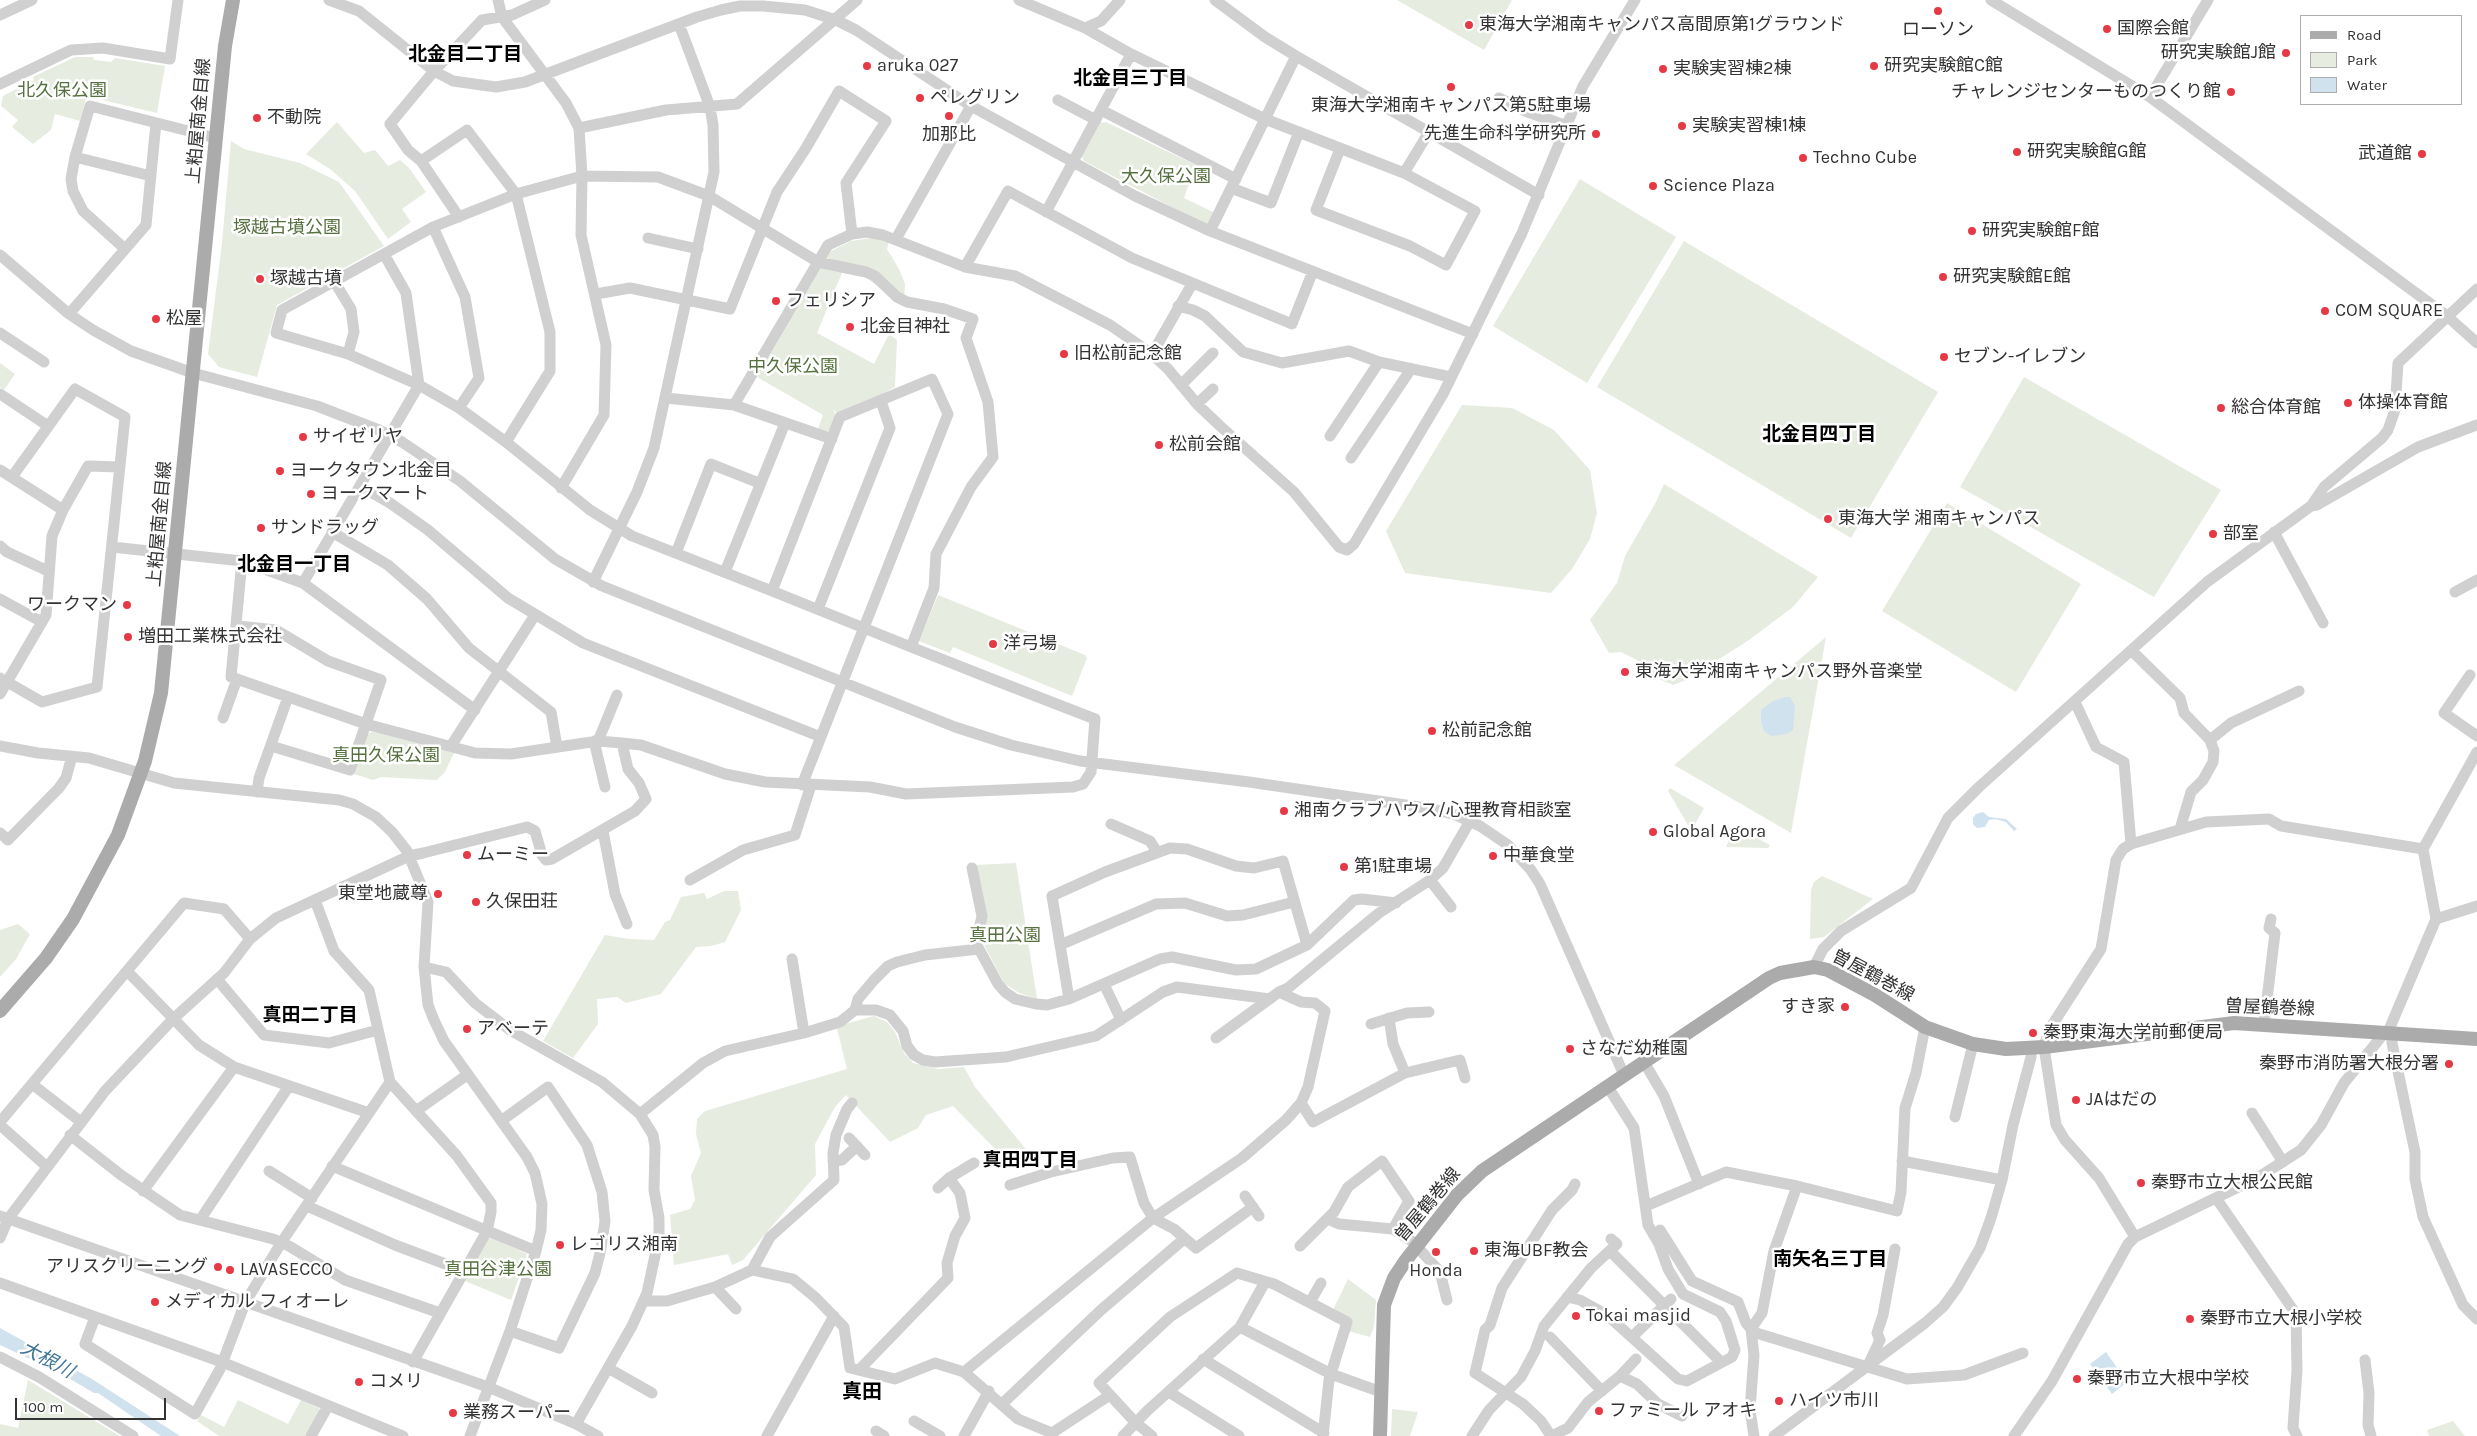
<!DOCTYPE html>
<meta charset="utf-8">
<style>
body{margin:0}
#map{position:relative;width:2477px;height:1436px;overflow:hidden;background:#fff;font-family:Karla,sans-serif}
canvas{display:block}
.legend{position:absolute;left:2300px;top:15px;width:162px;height:90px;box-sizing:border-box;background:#fff;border:1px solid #adadad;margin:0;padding:6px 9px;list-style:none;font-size:15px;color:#333}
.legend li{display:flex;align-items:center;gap:10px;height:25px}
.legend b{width:25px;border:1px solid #adadad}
.scale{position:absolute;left:15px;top:1398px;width:151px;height:22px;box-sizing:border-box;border:2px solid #333;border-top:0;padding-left:6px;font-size:15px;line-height:18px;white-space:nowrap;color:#333;-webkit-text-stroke:4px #fff;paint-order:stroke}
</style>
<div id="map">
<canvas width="2477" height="1436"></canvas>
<ul class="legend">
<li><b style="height:6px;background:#ababab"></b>Road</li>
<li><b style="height:14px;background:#e6ecdf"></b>Park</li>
<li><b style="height:14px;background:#cfe2ee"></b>Water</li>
</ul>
<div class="scale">100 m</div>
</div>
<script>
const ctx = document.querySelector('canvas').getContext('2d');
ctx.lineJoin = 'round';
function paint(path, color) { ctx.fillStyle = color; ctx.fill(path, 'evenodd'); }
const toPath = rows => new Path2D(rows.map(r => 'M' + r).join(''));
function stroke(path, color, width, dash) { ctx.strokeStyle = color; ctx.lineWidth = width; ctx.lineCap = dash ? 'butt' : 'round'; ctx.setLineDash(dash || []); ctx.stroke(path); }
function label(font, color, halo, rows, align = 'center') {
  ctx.font = font + ' Karla,"Noto Sans JP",sans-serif'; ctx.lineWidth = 5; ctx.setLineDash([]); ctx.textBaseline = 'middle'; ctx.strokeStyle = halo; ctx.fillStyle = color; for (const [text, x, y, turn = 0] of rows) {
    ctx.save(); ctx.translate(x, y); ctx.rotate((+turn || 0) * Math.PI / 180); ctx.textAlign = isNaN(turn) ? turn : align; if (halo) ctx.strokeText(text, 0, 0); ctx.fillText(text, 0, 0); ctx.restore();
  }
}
paint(toPath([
 [1397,0,1512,0,1484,50],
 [75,57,93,57,94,60,111,62,115,58,165,66,157,113,90,97,86,98,80,121,55,114,51,130,33,144,12,127,18,120,1,106,3,96,34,80,33,77],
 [337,122,364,153,375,150,388,166,400,160,409,168,426,192,402,209,411,222,388,239,355,191,330,169,306,154],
 [1106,122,1202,168,1188,187,1184,198,1215,213,1208,226,1084,161,1082,156,1100,123],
 [231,141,244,149,300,163,339,182,384,246,277,305,257,377,219,367,208,354,222,243],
 [1580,179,1676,237,1587,383,1493,326],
 [871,238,889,241,887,249,899,269,905,284,904,305,865,277,842,273,817,333,874,364,889,334,897,340,895,387,840,417,833,409,836,416,830,430,826,432,818,429,823,415,757,377,831,251,851,241],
 [1684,241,1938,392,1851,538,1597,387],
 [0,363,15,374,4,390,0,387],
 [2024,377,2221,490,2154,597,1960,487],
 [1462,405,1512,408,1554,430,1590,470,1597,513,1590,539,1572,569,1551,593,1405,573,1386,531],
 [1664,484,1818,577,1793,607,1749,640,1686,680,1673,685,1652,676,1639,661,1621,652,1609,653,1590,620,1617,583,1625,556,1656,502],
 [1947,503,2081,584,2016,692,1882,611],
 [938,595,1085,655,1087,658,1072,696,953,647,950,653,919,641],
 [1826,637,1791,833,1674,765],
 [372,731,454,753,445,772,437,780,381,777,373,780,354,774,366,736],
 [1670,788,1704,808,1695,824,1688,825,1668,791],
 [1735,827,1770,845,1768,848,1726,847],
 [1016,863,1037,999,1019,993,1004,983,982,941,975,865],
 [1822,876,1873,899,1824,937,1810,939,1811,890,1814,882],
 [724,891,738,891,741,910,725,942,711,946,696,947,661,994,626,1003,617,997,597,999,598,1024,573,1058,543,1041,605,935,629,939,654,940,665,922,670,920,681,897,704,893,707,899],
 [18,924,30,934,16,959,0,977,0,930],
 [874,1016,887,1022,895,1032,904,1053,913,1063,938,1069,964,1067,975,1087,1029,1153,1014,1161,1003,1157,953,1106,926,1115,918,1128,890,1142,846,1095,835,1107,815,1144,816,1175,743,1260,732,1265,728,1254,674,1265,670,1215,690,1209,695,1200,691,1176,701,1153,696,1134,697,1119,705,1111,847,1069,837,1029,845,1024],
 [492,1238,527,1254,511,1300,465,1281,489,1239],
 [1348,1279,1376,1300,1374,1326,1370,1337,1348,1331,1333,1310],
 [28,1380,120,1436,0,1436,0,1424,18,1428],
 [238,1400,288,1424,301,1400,319,1408,320,1411,305,1436,219,1436,197,1421,201,1415,224,1427],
 [1392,1409,1418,1412,1410,1436,1391,1436],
 [2453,1421,2465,1436,2429,1436,2427,1430]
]), '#e6ecdf');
paint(toPath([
 [1785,697,1790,697,1795,706,1793,730,1786,734,1771,736,1764,731,1761,722,1761,710,1773,701],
 [1983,812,1989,817,2006,819,2017,829,2014,831,2006,822,1995,819,1989,820,1985,827,1977,828,1973,824,1973,818,1976,814],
 [0,1328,92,1379,180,1436,161,1436,98,1393,94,1393,60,1373,0,1345],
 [2106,1352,2127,1382,2112,1394,2090,1364]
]), '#cfe2ee');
stroke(toPath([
 [329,0,359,11,434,71,453,81,496,87,525,82,697,17,721,10,740,6,763,6,805,10,836,20,856,30,971,106,1135,196,1210,231,1473,334],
 [498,0,502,17,566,103,579,128,582,176,581,235,606,345,604,415,561,488],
 [1019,0,1085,28,1101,21,1120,0],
 [1215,0,1265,37,1296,56,1539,195],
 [1991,0,2150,97,2447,316,2477,343],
 [0,15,32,0],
 [1085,28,1131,54,1265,119,1404,173,1475,211,1446,265,1410,246,1316,210,1340,149],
 [0,84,71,50,103,48,170,59,178,0],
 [2150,97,2208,0],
 [1499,98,1525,111,1567,126],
 [1058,100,1096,120],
 [1101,110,1236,179],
 [579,128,666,110,737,104,857,0],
 [75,157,151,176],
 [421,161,467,130,516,194,550,332,550,371,506,442],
 [1404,173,1429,132],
 [1231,188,1271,203,1299,132],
 [1046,212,1131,54],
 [459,217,421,161,408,150,390,124,434,71,482,20,512,15,545,0],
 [433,227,465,297,479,378,459,408],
 [1210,231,1296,56],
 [648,238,698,249],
 [896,239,971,106],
 [125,249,83,211,73,191,71,179,75,157,90,106,216,138],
 [0,255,69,314,93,330,131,351,193,373,317,406,379,430,402,442,460,481,555,559,602,586,955,727,1011,745,1080,761,1249,782,1433,809,1456,815,1480,826,1508,845,1531,870,1540,884,1624,1075],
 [965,267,1008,191,1132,258,1292,324,1313,271],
 [334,281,351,309,354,332,348,354],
 [596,294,630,288,730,309,777,192,806,148,839,91,886,121,846,183,852,234],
 [1178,306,1193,310,1205,316,1243,352,1282,363,1349,351,1379,362,1451,377],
 [69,314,146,225,156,123],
 [0,333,44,362],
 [1152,354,1192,284],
 [1181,385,1213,353],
 [0,394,48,426],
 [666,398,734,405,832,439],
 [1197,404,1213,389],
 [734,405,828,245,852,234,867,232,883,235,965,267,1015,276,1110,325,1152,354,1168,369,1197,404,1219,425,1294,492,1339,547,1347,550,1354,544,1443,394,1522,233,1583,86,1635,0],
 [1330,436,1379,362],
 [1351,458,1411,369],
 [0,470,63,510],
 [360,486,390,503,428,530,508,598,583,643,821,737],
 [2311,506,2317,505,2418,447,2477,425],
 [332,532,388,565,427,599,469,648,551,712,557,747],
 [2274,532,2323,623],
 [0,546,7,552,48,571],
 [112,547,242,561,303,583,475,710],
 [676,553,711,464,759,483],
 [242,561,231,677,366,724,475,753,511,754,598,741,622,743,641,745,725,774,765,782,870,787,906,794,1073,787,1083,784,1091,772,1095,719,997,681,911,647,772,591,632,536,590,510,506,442,459,408,419,385,348,354,276,333,282,310,433,227,516,194,582,176,658,177,709,196,818,262,866,272,875,276,897,297,907,302,944,309,973,319,966,338,988,402,993,457,971,487,936,554,934,588,911,647],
 [725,572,785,423],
 [593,582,637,492,654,448,714,172,713,125,710,107,679,24],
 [303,583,419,385,406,293,384,254],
 [772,591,840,417,932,379,948,414,802,785],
 [2455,592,2477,580],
 [0,599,42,622],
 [818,609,890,428,881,401],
 [238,626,276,630,328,661,381,680,350,770,271,746],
 [2132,651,2180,698,2184,713,2210,740,2214,751,2213,762,2203,780,2191,792,2180,829],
 [2470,675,2444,713,2477,736],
 [0,678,42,702,97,687,125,417,75,389,12,477],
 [0,694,46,615,52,536,63,510,88,466,119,467],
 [2075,702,2096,747,2124,762,2131,844],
 [223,718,237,679],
 [2210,740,2231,723,2299,691],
 [594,741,605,787],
 [598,741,617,695],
 [0,746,38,753,89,758,174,783,339,800,353,804,376,817,392,832,407,851,428,902,424,967,428,1005,434,1020,444,1041,527,1157,535,1173,542,1204,541,1230,536,1251,510,1331,470,1436],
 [451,746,535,615],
 [257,792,259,778,288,697],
 [1111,824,1150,841,1157,852],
 [603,831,615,894,627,924],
 [0,833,8,840,59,788,66,778,72,756],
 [972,868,982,916,976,943,979,949,998,984,1005,992,1015,999,1036,1004,1047,1005,1069,999,1160,959,1172,957,1236,970,1256,969,1307,945,1354,900,1362,899,1396,903],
 [690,880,743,850,795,835,811,785],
 [1430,880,1451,907],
 [315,900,334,951,369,990,390,1082,457,1156,491,1203,491,1212,487,1231,413,1362],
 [2436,919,2477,906],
 [1060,945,1156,904,1185,903,1227,916,1243,915,1294,902],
 [792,959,804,1033],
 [424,967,446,972,475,1003,510,1030,602,1082,640,1114,653,1135,655,1147,654,1190,659,1218,659,1237,647,1293,632,1326,576,1424],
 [1814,967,1823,949,1841,931,1911,888,1948,818,1979,787,2207,582,2311,506,2324,487,2382,438,2388,430,2395,410,2398,363,2477,289],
 [128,972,199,1045,234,1067,369,1113],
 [217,979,264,1035,329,1043,378,1030],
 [1104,984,1121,1020],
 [1069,999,1052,896,1105,872,1170,848,1187,849,1236,866,1254,868,1283,861,1307,945],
 [855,1010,876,1010,890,1015,903,1031,907,1046,914,1055,923,1060,935,1062,1006,1057,1096,1036,1163,992,1177,987,1270,999],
 [1389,1018,1393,1044,1405,1073],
 [1371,1024,1407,1013,1429,1012],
 [2264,1024,2275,933,2269,928,2271,919],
 [2388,1032,2436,919,2423,849,2477,752],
 [2392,1033,2392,1043,2415,1152,2415,1179,2423,1217,2463,1305,2477,1319],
 [1216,1038,1279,992,1288,988,1379,913,1430,880,1443,868,1470,821],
 [1644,1062,1664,1096,1699,1184],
 [32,1084,81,1122],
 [1301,1103,1313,1122,1405,1073,1460,1060,1465,1078],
 [416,1111,467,1075],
 [2252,1113,2283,1162],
 [640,1114,703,1063,725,1051,804,1033,840,1022,855,1010,858,999,874,980,888,966,897,962,925,955,979,949],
 [1955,1117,1973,1044],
 [501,1121,548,1087,587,1145,602,1192,605,1221,601,1249,595,1273,559,1348,510,1331],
 [0,1122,184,903,224,909,250,939],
 [0,1125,46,1166],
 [70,1135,121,1175,180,1215,273,1239,289,1246,345,1280,440,1313],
 [849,1138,865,1155],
 [833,1161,842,1160,857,1146],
 [1902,1161,2002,1180],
 [332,1166,536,1251],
 [269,1171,312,1198],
 [1010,1185,1051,1172,1113,1158,1130,1157,1144,1203,1153,1218,1174,1229,1196,1248,1253,1207],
 [938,1188,949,1178,974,1163],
 [143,1191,234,1067],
 [1245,1196,1259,1216],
 [2216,1198,2296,1314,2297,1370,2293,1428,2297,1436],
 [307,1206,395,1245,464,1271],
 [1646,1206,1726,1172,1797,1186,1897,1211,1901,1192,1905,1108,1916,1073,1925,1027],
 [0,1216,488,1387,576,1424,598,1436],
 [1328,1219,1339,1224,1393,1229,1412,1241,1440,1272,1447,1300],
 [200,1220,289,1086],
 [1660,1230,1692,1281,1738,1302,1746,1323,1751,1329,1754,1355,1750,1410,1754,1436],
 [2135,1237,2099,1178,2065,1140,2056,1125,2044,1047,2049,1030,2101,949,2116,860,2123,849,2131,844,2206,822,2269,819,2281,826,2423,849],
 [0,1238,8,1219,105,1091,173,1019,224,973,250,939,276,918,409,856,423,853,527,827,535,831,542,855,546,860,552,859,635,811,646,799,639,783,628,769,622,743],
 [1300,1246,1334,1212,1348,1187,1382,1161,1409,1201,1393,1229],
 [1610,1251,1721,1362],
 [752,1270,770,1237,834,1180,833,1153,836,1135,847,1109,852,1103],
 [0,1283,222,1362,403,1436],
 [715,1287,736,1309],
 [1567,1297,1580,1300,1607,1315,1678,1379,1687,1381,1732,1357,1735,1350,1726,1321,1720,1312,1683,1294,1668,1269,1659,1244,1648,1225,1634,1128,1608,1087],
 [644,1301,667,1301,715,1287,752,1270,793,1279,816,1298,844,1327,850,1368,895,1379,935,1363,964,1372,1018,1419,1052,1433,1052,1436],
 [1310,1302,1321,1283],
 [95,1317,85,1344,195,1414,220,1369,245,1303,281,1243,390,1082],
 [1240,1327,1331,1374,1381,1392],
 [1751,1329,1762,1313,1774,1251,1797,1186],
 [1753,1332,1907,1379,1964,1375,2023,1353],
 [1550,1337,1602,1391],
 [1632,1337,1671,1299],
 [0,1357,39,1377,133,1436],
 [1203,1359,1324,1433],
 [2365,1360,2369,1393,2368,1425,2371,1436],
 [1869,1363,1880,1340,1877,1333,1883,1315,1895,1249],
 [608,1368,652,1393],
 [859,1370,948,1278,947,1263,955,1236,965,1218,960,1193,949,1178],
 [964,1372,1153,1218,1242,1158,1286,1120,1301,1103,1308,1087,1325,1011,1315,1003,1301,1002,1279,992],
 [1620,1376,1636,1359],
 [1169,1392,1239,1436],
 [1002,1404,1101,1310,1184,1239],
 [914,1421,940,1436],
 [876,1431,884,1436],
 [1052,1433,1110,1395],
 [311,1436,328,1406],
 [767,1436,834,1316],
 [964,1436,989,1391],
 [1123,1436,1147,1411,1240,1327,1265,1282],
 [1152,1436,1135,1422,1099,1383,1170,1317,1237,1273,1274,1284,1347,1322,1329,1380,1323,1436],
 [1472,1436,1489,1410,1521,1377,1535,1351,1544,1326,1591,1268,1617,1244,1611,1239],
 [1551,1436,1541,1421,1523,1404,1475,1373,1485,1330,1490,1325,1502,1288,1552,1210,1572,1190,1575,1184],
 [1552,1436,1568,1428,1588,1402,1620,1376,1637,1384,1658,1404,1682,1416],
 [1774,1436,1925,1323,1943,1307,1957,1288,1980,1248,1991,1218,2002,1180,2013,1125,2031,1057,2031,1048],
 [2014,1436,2052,1381,2128,1244,2135,1237,2259,1177,2301,1150,2321,1125,2344,1083,2385,1032]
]), '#d0d0d0', 11);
stroke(toPath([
 [0,1011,46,958,73,919,118,835,145,761,161,693,225,46,233,0],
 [1380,1436,1384,1305,1394,1278,1406,1260,1457,1195,1482,1171,1769,978,1780,973,1814,967,1828,970,1875,995,1925,1027,1973,1044,2006,1049,2044,1047,2234,1023,2477,1039]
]), '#ababab', 14);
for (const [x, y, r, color] of [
 [1938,11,5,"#e63946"],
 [1469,25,5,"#e63946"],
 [2107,29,5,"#e63946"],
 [2286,53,5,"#e63946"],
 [867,66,5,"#e63946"],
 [1874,66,5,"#e63946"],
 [1663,69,5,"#e63946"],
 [1451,87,5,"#e63946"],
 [2231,92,5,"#e63946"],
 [920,98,5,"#e63946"],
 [949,116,5,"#e63946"],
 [257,118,5,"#e63946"],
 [1682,126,5,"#e63946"],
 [1596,134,5,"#e63946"],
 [2017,152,5,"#e63946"],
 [2422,154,5,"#e63946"],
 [1803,158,5,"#e63946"],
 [1653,186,5,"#e63946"],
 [1972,231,5,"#e63946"],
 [1943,277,5,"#e63946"],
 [260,279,5,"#e63946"],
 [776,301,5,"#e63946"],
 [2325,311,5,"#e63946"],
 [156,319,5,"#e63946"],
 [850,327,5,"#e63946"],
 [1064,354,5,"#e63946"],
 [1944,357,5,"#e63946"],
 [2348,403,5,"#e63946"],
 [2221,408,5,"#e63946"],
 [303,437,5,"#e63946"],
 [1159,445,5,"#e63946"],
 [280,471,5,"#e63946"],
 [311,494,5,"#e63946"],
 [1828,519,5,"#e63946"],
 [261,528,5,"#e63946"],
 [2213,534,5,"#e63946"],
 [127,605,5,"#e63946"],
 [128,637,5,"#e63946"],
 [993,644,5,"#e63946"],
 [1625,672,5,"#e63946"],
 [1432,731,5,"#e63946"],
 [1284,811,5,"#e63946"],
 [1653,832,5,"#e63946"],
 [467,855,5,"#e63946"],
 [1493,856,5,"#e63946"],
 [1344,867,5,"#e63946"],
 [438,894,5,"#e63946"],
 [476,902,5,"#e63946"],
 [1845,1007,5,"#e63946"],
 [467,1029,5,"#e63946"],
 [2033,1033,5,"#e63946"],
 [1570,1049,5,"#e63946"],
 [2449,1064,5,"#e63946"],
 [2076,1100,5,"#e63946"],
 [2141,1183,5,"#e63946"],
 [560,1245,5,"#e63946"],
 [1474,1251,5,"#e63946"],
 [1436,1252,5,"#e63946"],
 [218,1267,5,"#e63946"],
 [230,1270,5,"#e63946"],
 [155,1302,5,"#e63946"],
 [1576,1316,5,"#e63946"],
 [2190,1319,5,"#e63946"],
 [2077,1379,5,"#e63946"],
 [359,1382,5,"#e63946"],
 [1779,1401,5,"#e63946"],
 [1599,1411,5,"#e63946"],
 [453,1413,5,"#e63946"]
]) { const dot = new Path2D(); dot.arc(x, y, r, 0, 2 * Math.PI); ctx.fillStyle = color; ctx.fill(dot); stroke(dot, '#fff', 2); }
label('18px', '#333', '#fff', [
 ["東海大学湘南キャンパス高間原第1グラウンド",1479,25],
 ["国際会館",2117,29],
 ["ローソン",1938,30,"center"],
 ["研究実験館J館",2276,53,"right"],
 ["aruka 027",877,66],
 ["研究実験館C館",1884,66],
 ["実験実習棟2棟",1673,69],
 ["チャレンジセンターものつくり館",2221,92,"right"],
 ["ペレグリン",930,98],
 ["東海大学湘南キャンパス第5駐車場",1451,106,"center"],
 ["不動院",267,118],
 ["実験実習棟1棟",1692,126],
 ["先進生命科学研究所",1586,134,"right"],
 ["加那比",949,135,"center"],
 ["研究実験館G館",2027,152],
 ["武道館",2412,154,"right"],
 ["Techno Cube",1813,158],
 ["Science Plaza",1663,186],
 ["研究実験館F館",1982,231],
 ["研究実験館E館",1953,277],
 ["塚越古墳",270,279],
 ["フェリシア",786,301],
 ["COM SQUARE",2335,311],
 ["松屋",166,319],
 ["北金目神社",860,327],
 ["旧松前記念館",1074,354],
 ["セブン-イレブン",1954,357],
 ["体操体育館",2358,403],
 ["総合体育館",2231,408],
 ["サイゼリヤ",313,437],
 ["松前会館",1169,445],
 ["ヨークタウン北金目",290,471],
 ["ヨークマート",321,494],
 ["東海大学 湘南キャンパス",1838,519],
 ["サンドラッグ",271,528],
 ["部室",2223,534],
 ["ワークマン",117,605,"right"],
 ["増田工業株式会社",138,637],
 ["洋弓場",1003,644],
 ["東海大学湘南キャンパス野外音楽堂",1635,672],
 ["松前記念館",1442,731],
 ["湘南クラブハウス/心理教育相談室",1294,811],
 ["Global Agora",1663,832],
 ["ムーミー",477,855],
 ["中華食堂",1503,856],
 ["第1駐車場",1354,867],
 ["東堂地蔵尊",428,894,"right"],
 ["久保田荘",486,902],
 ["すき家",1835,1007,"right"],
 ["アベーテ",477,1029],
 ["秦野東海大学前郵便局",2043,1033],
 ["さなだ幼稚園",1580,1049],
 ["秦野市消防署大根分署",2439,1064,"right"],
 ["JAはだの",2086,1100],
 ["秦野市立大根公民館",2151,1183],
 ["レゴリス湘南",570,1245],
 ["東海UBF教会",1484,1251],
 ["アリスクリーニング",208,1267,"right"],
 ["LAVASECCO",240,1270],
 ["Honda",1436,1271,"center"],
 ["メディカル フィオーレ",165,1302],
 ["Tokai masjid",1586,1316],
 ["秦野市立大根小学校",2200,1319],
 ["秦野市立大根中学校",2087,1379],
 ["コメリ",369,1382],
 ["ハイツ市川",1789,1401],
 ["ファミール アオキ",1609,1411],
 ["業務スーパー",463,1413]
], 'left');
label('18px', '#56703f', '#fff', [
 ["北久保公園",62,91],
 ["大久保公園",1166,177],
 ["塚越古墳公園",287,228],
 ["中久保公園",793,367],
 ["真田久保公園",386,756],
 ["真田公園",1005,936],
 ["真田谷津公園",498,1270]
]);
label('18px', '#333', '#fff', [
 ["上粕屋南金目線",199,121,-85],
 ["上粕屋南金目線",160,524,-85],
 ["曽屋鶴巻線",1873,976,28],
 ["曽屋鶴巻線",2270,1008,2],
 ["曽屋鶴巻線",1428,1205,-50]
]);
label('bold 19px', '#000', '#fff', [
 ["北金目二丁目",465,55],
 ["北金目三丁目",1130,79],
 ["北金目四丁目",1819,435],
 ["北金目一丁目",294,565],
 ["真田二丁目",310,1016],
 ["真田四丁目",1030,1161],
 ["南矢名三丁目",1830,1260]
]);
label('italic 19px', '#3f7597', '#fff', [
 ["大根川",47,1360,28]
]);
label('bold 20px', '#000', '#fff', [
 ["真田",862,1392]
]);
</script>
